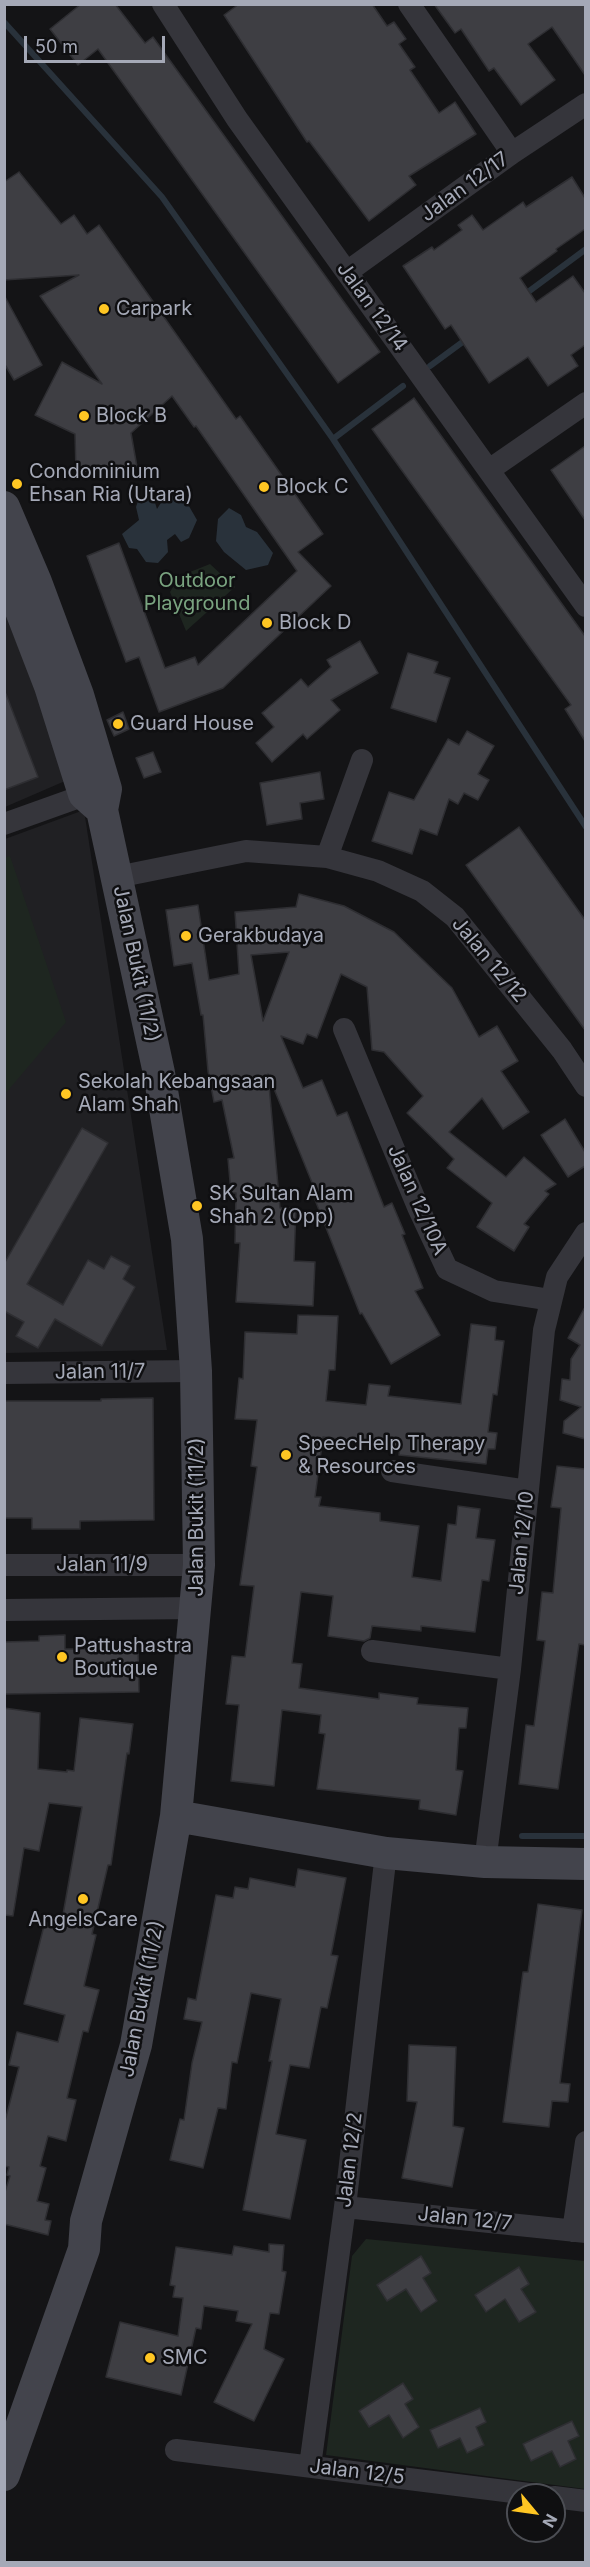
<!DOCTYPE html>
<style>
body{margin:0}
#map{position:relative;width:590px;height:2567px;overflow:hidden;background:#141416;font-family:Inter,sans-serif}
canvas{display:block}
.frame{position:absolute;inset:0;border:6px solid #a5a9b7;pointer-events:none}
.north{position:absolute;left:506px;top:2483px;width:60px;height:60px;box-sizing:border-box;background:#0f0f11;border:2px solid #4b4d53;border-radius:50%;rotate:119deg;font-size:16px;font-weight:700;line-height:24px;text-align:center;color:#a5a9b7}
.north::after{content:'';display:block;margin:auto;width:21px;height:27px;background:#ffc623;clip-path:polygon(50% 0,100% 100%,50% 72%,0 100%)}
.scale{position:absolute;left:24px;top:36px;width:141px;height:27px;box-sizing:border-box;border:3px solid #a5a9b7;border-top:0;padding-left:8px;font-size:18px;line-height:21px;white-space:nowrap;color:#a5a9b7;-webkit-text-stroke:4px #0f0f11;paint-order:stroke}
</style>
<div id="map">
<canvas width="590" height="2567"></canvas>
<div class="frame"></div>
<div class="north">N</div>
<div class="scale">50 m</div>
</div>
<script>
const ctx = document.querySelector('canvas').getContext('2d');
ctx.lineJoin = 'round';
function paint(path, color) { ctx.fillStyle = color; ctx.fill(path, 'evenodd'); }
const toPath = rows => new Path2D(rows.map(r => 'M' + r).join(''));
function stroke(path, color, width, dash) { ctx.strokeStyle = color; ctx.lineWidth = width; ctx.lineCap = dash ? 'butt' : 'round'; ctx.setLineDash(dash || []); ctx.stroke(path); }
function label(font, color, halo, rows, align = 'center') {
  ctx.font = font + ' Inter,sans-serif'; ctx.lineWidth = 5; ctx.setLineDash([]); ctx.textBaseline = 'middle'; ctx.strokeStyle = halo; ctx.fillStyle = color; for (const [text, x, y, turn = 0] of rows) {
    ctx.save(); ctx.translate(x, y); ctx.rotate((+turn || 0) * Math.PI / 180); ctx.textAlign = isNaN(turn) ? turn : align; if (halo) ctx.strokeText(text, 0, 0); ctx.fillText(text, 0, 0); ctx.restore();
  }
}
paint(toPath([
 [4,612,72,778,5,807,4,807],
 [84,810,167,1350,5,1353,5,839]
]), '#202023');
paint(toPath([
 [210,564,235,587,186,631,170,592,180,576],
 [10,856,66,1022,5,1094,4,858],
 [366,2239,585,2261,585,2489,326,2455,352,2256]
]), '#1e2620');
paint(toPath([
 [152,493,157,509,164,498,182,494,197,520,189,538,181,542,175,534,167,540,168,552,158,563,146,562,137,549,129,548,122,534,139,520,136,507,139,498],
 [229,508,241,515,246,527,257,532,273,553,268,565,246,570,224,552,216,541,218,519]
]), '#29323b');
stroke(toPath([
 [4,22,162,197,333,439,586,827],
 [524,295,586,249],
 [430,366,468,338],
 [333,439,403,386],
 [522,1836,586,1836]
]), '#29323b', 6);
const building = toPath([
 [81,4,115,4,145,43,153,37,380,352,338,383,98,49,78,65,50,29,81,4],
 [239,4,372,4,387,26,394,22,406,39,399,44,415,67,410,70,439,113,455,102,476,134,409,176,416,185,369,221,309,141,307,142,224,15,239,4],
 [434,4,585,4,585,75,552,27,528,44,555,80,521,105,494,68,489,71,461,29,455,33,434,4],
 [19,172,61,224,74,215,87,234,99,225,236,419,240,416,323,534,298,552,331,586,223,688,159,712,139,657,126,662,87,556,119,543,165,668,195,657,198,665,297,571,196,426,194,427,172,396,131,433,137,467,76,472,75,434,35,415,62,362,102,384,40,296,79,275,4,280,4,182,19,172],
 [572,177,585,198,585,229,556,249,557,251,520,278,536,302,573,276,585,293,585,345,571,355,578,366,548,386,528,357,489,383,451,325,445,329,403,266,432,247,434,250,462,230,458,225,472,215,483,230,523,202,526,207,572,177],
 [4,295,42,365,14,380,4,363,4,295],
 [414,398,585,636,585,741,565,709,571,705,372,429,414,398],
 [585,446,585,520,551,470,585,446],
 [360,641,378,673,331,700,340,710,307,739,303,734,272,762,256,743,274,727,262,713,301,679,308,687,331,667,327,660,360,641],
 [408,653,438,662,434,673,450,678,436,722,391,708,408,653],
 [6,694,38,777,4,790,4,695,6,694],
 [123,712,129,729,114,736,107,720,123,712],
 [467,731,494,746,478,774,489,780,478,800,464,793,458,804,449,799,437,835,420,829,412,854,372,841,389,792,414,800,448,739,459,745,467,731],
 [153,752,161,772,144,778,136,758,153,752],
 [320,772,324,799,300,803,302,819,267,825,260,783,320,772],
 [519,827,585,920,585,1030,466,865,519,827],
 [299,894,344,906,394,932,452,988,479,1037,497,1026,518,1061,501,1071,529,1112,503,1129,482,1098,449,1132,506,1177,524,1157,556,1184,545,1191,549,1194,524,1224,529,1227,514,1251,477,1227,492,1203,447,1168,454,1159,407,1113,423,1096,384,1052,372,1050,367,987,341,974,317,1038,307,1034,303,1044,281,1036,303,1088,322,1080,337,1116,347,1112,384,1207,392,1203,405,1234,402,1235,423,1288,415,1291,440,1335,391,1364,362,1313,360,1314,310,1187,313,1185,268,1074,280,1208,296,1208,294,1261,315,1262,313,1306,236,1302,240,1243,235,1243,236,1193,231,1193,228,1159,234,1158,222,1100,214,1102,208,1071,203,1015,201,1015,192,963,174,966,166,910,198,905,209,980,239,974,235,912,296,907,299,894],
 [289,952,263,1021,251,955,289,952],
 [565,1119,585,1152,585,1166,568,1177,541,1135,565,1119],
 [82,1128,108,1143,27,1284,63,1305,88,1260,104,1269,111,1256,130,1266,123,1279,135,1287,102,1346,55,1319,38,1348,16,1336,24,1322,4,1311,4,1264,82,1128],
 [585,1307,585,1439,563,1433,564,1421,581,1407,560,1400,562,1379,570,1380,571,1359,580,1345,568,1338,585,1307],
 [298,1315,338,1316,335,1370,329,1370,326,1401,366,1405,369,1384,390,1386,388,1396,461,1404,471,1324,496,1327,495,1340,504,1341,497,1395,493,1394,488,1432,497,1433,495,1449,488,1449,486,1464,399,1455,400,1447,323,1437,315,1497,321,1497,319,1506,380,1513,380,1521,419,1526,412,1577,441,1581,448,1524,456,1525,458,1506,480,1509,476,1538,495,1540,489,1581,482,1580,475,1632,421,1626,421,1631,372,1626,370,1638,364,1641,328,1636,333,1596,301,1592,292,1663,302,1664,299,1688,379,1699,379,1693,418,1698,417,1704,468,1708,466,1728,459,1728,456,1770,463,1771,456,1815,419,1809,420,1800,317,1789,325,1734,319,1733,321,1715,282,1710,274,1786,231,1781,239,1705,226,1704,232,1656,245,1657,254,1586,240,1585,257,1467,251,1466,257,1420,235,1419,239,1378,243,1379,245,1332,297,1334,298,1315],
 [153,1398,154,1520,80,1521,80,1529,32,1529,32,1518,4,1518,4,1401,101,1401,101,1399,153,1398],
 [557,1466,585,1469,585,1645,579,1644,558,1789,519,1784,526,1725,534,1726,545,1641,537,1640,542,1592,553,1593,561,1508,551,1507,557,1466],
 [65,1635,65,1649,138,1649,139,1692,4,1694,4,1642,39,1641,39,1636,65,1635],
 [4,1708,40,1713,38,1769,67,1772,67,1770,74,1771,80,1718,133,1724,129,1754,127,1753,111,1865,108,1865,92,1934,96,1935,84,1986,99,1990,88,2032,83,2031,67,2098,76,2100,66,2141,48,2136,40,2166,46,2168,37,2201,49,2204,45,2220,51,2221,48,2235,4,2224,4,2195,10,2176,7,2175,9,2167,4,2166,4,2125,19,2067,9,2065,17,2032,58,2042,65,2015,24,2004,45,1922,61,1926,82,1807,49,1803,39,1851,24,1848,13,1916,4,1915,4,1708],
 [298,1869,346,1878,331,1955,338,1956,327,2008,321,2007,309,2068,290,2065,276,2134,306,2140,290,2219,243,2210,272,2061,269,2061,281,1999,251,1993,237,2063,232,2062,226,2109,218,2108,203,2168,170,2160,180,2119,184,2120,192,2063,202,2022,184,2019,188,1998,196,2000,216,1895,233,1898,235,1887,248,1889,250,1878,295,1887,298,1869],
 [538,1904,582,1910,560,2083,570,2084,568,2102,552,2101,549,2127,503,2122,523,1972,528,1972,538,1904],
 [409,2045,456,2047,453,2126,464,2128,452,2187,402,2178,417,2102,407,2101,409,2045],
 [269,2244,284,2245,282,2271,286,2272,279,2314,270,2313,264,2349,284,2359,254,2421,214,2402,252,2324,236,2321,238,2311,204,2306,201,2329,196,2328,181,2395,106,2377,120,2322,178,2336,183,2298,173,2297,175,2286,170,2285,176,2247,232,2255,234,2246,269,2252,269,2244],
 [421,2256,431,2273,423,2278,437,2301,421,2312,406,2289,387,2301,377,2285,421,2256],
 [519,2267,529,2284,521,2289,536,2312,519,2322,505,2299,486,2312,475,2295,519,2267],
 [403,2383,413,2399,405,2404,419,2427,403,2438,389,2415,369,2427,359,2411,403,2383],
 [480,2408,486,2422,476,2427,484,2445,467,2453,460,2438,438,2448,430,2430,480,2408],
 [572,2421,579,2436,568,2441,576,2459,560,2467,552,2451,531,2461,523,2444,572,2421]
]);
paint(building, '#3e3e43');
stroke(building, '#2e2e32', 1.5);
stroke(toPath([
 [163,4,237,119,586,606],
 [409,4,512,153],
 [347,272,512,153,586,104],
 [489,470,586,403],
 [4,824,99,790],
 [327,857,362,760],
 [117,877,246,851,327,857,378,871,422,891,455,917,562,1050,586,1086],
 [344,1029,418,1207,447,1269,494,1291,551,1300],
 [4,1373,196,1371],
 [392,1471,528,1491],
 [4,1565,199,1565],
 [4,1610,197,1608],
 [372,1651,510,1669],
 [485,1862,510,1669,544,1330,557,1277,586,1233],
 [345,2207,586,2232],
 [573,2231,586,2142],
 [176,2450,537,2495],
 [310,2466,345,2207,386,1853],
 [554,2497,586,2501]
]), '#35353b', 22);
stroke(toPath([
 [4,507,36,582,78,695,106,789,102,810,159,1073,187,1239,196,1371,199,1565,176,1816,136,2045,86,2221,84,2249,4,2475],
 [4,567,50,686,84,794,102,810],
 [176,1816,386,1853,485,1862,586,1864]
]), '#43444c', 32);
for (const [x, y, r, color] of [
 [104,309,6,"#ffc623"],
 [84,416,6,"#ffc623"],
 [17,484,6,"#ffc623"],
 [264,487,6,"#ffc623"],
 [267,623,6,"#ffc623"],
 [118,724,6,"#ffc623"],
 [186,936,6,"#ffc623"],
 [66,1094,6,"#ffc623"],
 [197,1206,6,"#ffc623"],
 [286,1455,6,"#ffc623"],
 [62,1657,6,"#ffc623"],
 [83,1899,6,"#ffc623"],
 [150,2358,6,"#ffc623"]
]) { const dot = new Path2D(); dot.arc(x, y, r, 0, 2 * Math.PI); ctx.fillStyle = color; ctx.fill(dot); stroke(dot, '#0f0f11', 2); }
label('20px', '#a5a9b7', '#0f0f11', [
 ["Jalan 12/17",465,187,-36],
 ["Jalan 12/14",372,307,54],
 ["Jalan 12/12",489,960,50],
 ["Jalan Bukit (11/2)",136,964,78],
 ["Jalan 12/10A",417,1200,66],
 ["Jalan 11/7",100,1372,-1],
 ["Jalan Bukit (11/2)",197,1517,-90],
 ["Jalan 12/10",522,1543,-84],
 ["Jalan 11/9",102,1565],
 ["Jalan Bukit (11/2)",142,1999,-79],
 ["Jalan 12/2",350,2160,-83],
 ["Jalan 12/7",465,2219,6],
 ["Jalan 12/5",357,2472,7]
]);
label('20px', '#a5a9b7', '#0f0f11', [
 ["Carpark",116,309],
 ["Block B",96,416],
 ["Condominium",29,472],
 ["Ehsan Ria (Utara)",29,495],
 ["Block C",276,487],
 ["Block D",279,623],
 ["Guard House",130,724],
 ["Gerakbudaya",198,936],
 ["Sekolah Kebangsaan",78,1082],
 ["Alam Shah",78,1105],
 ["SK Sultan Alam",209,1194],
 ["Shah 2 (Opp)",209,1217],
 ["SpeecHelp Therapy",298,1444],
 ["& Resources",298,1467],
 ["Pattushastra",74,1646],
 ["Boutique",74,1669],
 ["AngelsCare",83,1920,"center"],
 ["SMC",162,2358]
], 'left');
label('20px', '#7aa480', '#0f0f11', [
 ["Outdoor",197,581],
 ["Playground",197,604]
]);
</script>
